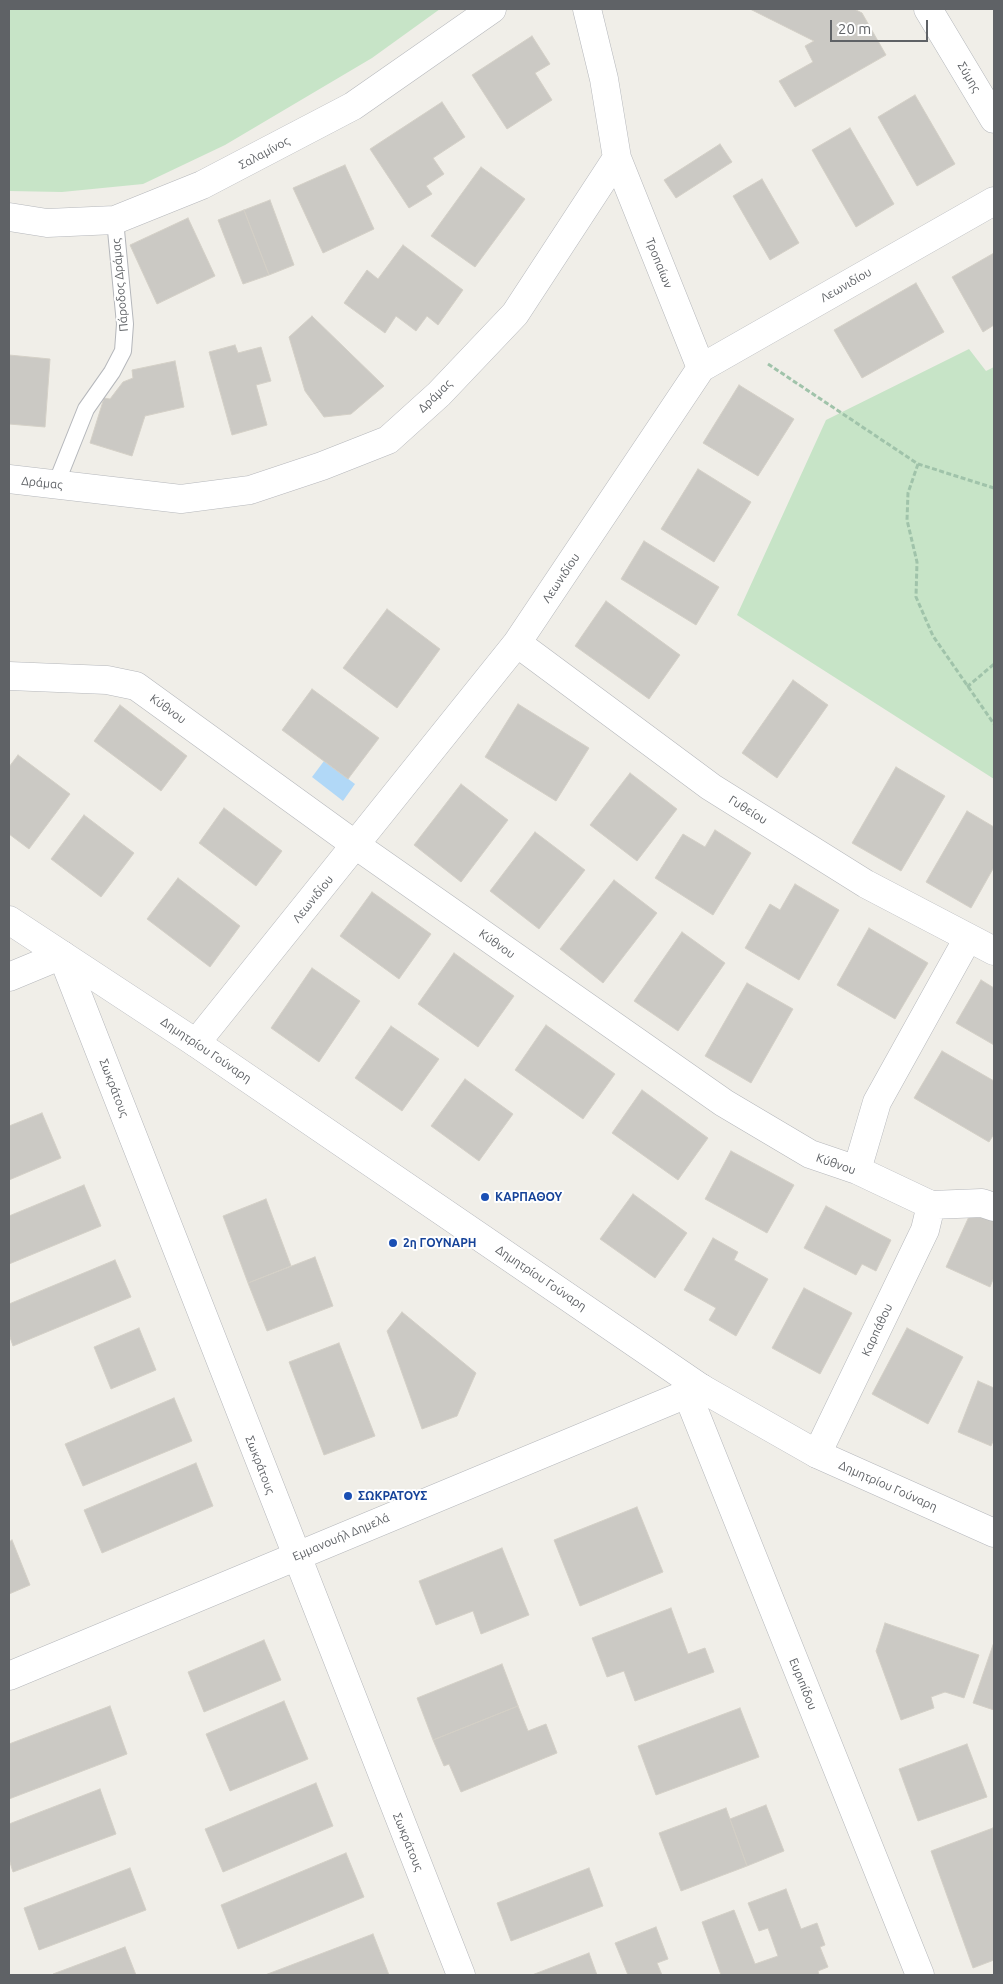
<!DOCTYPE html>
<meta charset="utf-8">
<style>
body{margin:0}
#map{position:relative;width:1003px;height:1984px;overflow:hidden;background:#f0eee8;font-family:Ubuntu,sans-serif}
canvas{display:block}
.frame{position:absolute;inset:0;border:10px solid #5f6266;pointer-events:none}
.scale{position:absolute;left:830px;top:20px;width:98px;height:22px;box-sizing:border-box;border:2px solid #5f6266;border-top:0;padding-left:6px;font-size:15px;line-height:18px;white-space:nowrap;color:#5f6266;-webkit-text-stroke:4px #fff;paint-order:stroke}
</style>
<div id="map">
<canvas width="1003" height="1984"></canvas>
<div class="frame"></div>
<div class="scale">20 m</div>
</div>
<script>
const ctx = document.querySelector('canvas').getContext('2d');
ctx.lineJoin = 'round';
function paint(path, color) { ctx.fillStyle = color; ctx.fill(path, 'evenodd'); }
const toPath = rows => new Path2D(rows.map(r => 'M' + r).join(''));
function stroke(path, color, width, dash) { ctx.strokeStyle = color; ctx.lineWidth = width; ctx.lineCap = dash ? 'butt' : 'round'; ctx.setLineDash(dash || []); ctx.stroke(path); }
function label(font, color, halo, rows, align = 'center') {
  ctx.font = font + ' Ubuntu,sans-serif'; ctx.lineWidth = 4; ctx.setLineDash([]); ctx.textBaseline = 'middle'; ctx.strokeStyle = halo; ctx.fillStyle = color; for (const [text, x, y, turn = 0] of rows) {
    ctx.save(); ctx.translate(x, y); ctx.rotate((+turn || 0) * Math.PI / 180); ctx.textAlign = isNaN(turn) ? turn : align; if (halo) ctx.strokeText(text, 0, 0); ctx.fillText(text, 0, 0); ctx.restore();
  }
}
paint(toPath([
 [9,9,440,9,372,58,225,145,143,184,62,192,9,191],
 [969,349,986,371,994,367,994,779,737,615,826,420]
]), '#c7e4c7');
paint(toPath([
 [324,761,355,784,343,801,312,777]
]), '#b1d8f7');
const building = toPath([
 [750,9,854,9,862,13,886,55,795,107,779,81,813,62,805,46,814,41,750,9],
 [532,36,550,64,535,73,552,100,507,129,472,75,532,36],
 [915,95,955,164,917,186,878,117,915,95],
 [442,102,465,137,433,158,444,174,426,186,432,194,409,208,370,149,442,102],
 [850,128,894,204,856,227,812,150,850,128],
 [720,144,732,162,676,198,664,180,720,144],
 [345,165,374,229,323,253,293,188,345,165],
 [481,167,525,199,475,267,431,236,481,167],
 [762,179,799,243,770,260,733,196,762,179],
 [270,200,294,265,269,275,244,210,270,200],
 [244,210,269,275,243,284,218,220,244,210],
 [188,218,215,276,157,304,130,245,188,218],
 [403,245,463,290,438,325,427,316,416,331,396,316,385,333,344,303,367,270,378,279,403,245],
 [994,253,994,325,983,332,952,277,994,253],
 [916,283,944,332,862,378,834,330,916,283],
 [312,316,384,386,351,414,324,417,305,391,289,337,312,316],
 [235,345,238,353,261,347,271,381,256,385,267,425,232,435,209,352,235,345],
 [9,355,50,359,45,427,9,424,9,355],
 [175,361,184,407,145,416,132,456,90,443,104,398,110,399,123,382,133,378,132,370,175,361],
 [739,385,794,419,758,476,703,443,739,385],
 [698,469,751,502,714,562,661,529,698,469],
 [644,541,719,587,696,625,621,579,644,541],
 [606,601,680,655,649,699,575,646,606,601],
 [387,609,440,649,397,708,343,668,387,609],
 [793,680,828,705,777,778,742,753,793,680],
 [312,689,379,738,348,779,282,730,312,689],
 [518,704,589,748,556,801,485,757,518,704],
 [120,705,187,756,161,791,94,741,120,705],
 [18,755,70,794,29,849,9,834,9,767,18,755],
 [896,767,945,796,901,871,852,843,896,767],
 [630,773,677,809,637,861,590,825,630,773],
 [461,784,508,820,461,882,414,845,461,784],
 [224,808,282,851,256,886,199,843,224,808],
 [967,811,994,827,994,867,971,908,926,882,967,811],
 [84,815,134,853,101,897,51,859,84,815],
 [715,830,751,853,713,915,655,878,683,834,705,847,715,830],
 [535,832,585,870,539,929,490,891,535,832],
 [178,878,240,926,210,967,147,919,178,878],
 [614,880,657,913,603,983,560,949,614,880],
 [795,884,839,910,799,980,745,948,770,904,780,910,795,884],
 [372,892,431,934,399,979,340,936,372,892],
 [869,928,928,963,895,1019,837,985,869,928],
 [682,932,725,963,678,1031,634,1001,682,932],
 [454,953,514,996,478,1047,418,1004,454,953],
 [312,968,360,1001,319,1062,271,1028,312,968],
 [981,980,994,988,994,1045,956,1023,981,980],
 [747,983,793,1009,751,1083,705,1056,747,983],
 [546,1025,615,1074,583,1119,515,1070,546,1025],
 [391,1026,439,1059,402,1111,355,1078,391,1026],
 [942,1051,994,1081,994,1134,989,1142,914,1098,942,1051],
 [465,1079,513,1114,479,1161,431,1126,465,1079],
 [642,1090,708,1138,678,1180,612,1133,642,1090],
 [42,1113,61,1158,9,1180,9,1126,42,1113],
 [731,1151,794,1185,767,1233,705,1199,731,1151],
 [84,1185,101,1226,9,1264,9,1216,84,1185],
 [633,1194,687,1233,655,1278,600,1239,633,1194],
 [266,1199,291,1266,248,1283,223,1216,266,1199],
 [826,1206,891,1240,876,1271,862,1264,856,1275,804,1248,826,1206],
 [972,1210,994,1220,994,1277,990,1287,946,1267,972,1210],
 [713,1238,738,1252,734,1260,768,1279,736,1336,709,1320,716,1308,684,1290,713,1238],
 [315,1257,333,1306,267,1331,248,1283,315,1257],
 [115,1260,131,1297,13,1346,9,1334,9,1304,115,1260],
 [804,1288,852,1313,820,1374,772,1348,804,1288],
 [402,1312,476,1373,457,1416,422,1429,387,1331,402,1312],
 [139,1328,156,1370,111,1389,94,1347,139,1328],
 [907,1328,963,1357,928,1424,872,1394,907,1328],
 [339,1343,375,1436,324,1455,289,1362,339,1343],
 [978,1381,994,1388,994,1439,991,1446,958,1432,978,1381],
 [174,1398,192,1441,83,1486,65,1444,174,1398],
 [196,1463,213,1506,102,1553,84,1510,196,1463],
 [637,1507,663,1572,580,1606,554,1540,637,1507],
 [12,1540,30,1585,9,1594,9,1542,12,1540],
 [502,1548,529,1615,481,1634,473,1611,436,1625,419,1581,502,1548],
 [671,1608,688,1654,705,1648,714,1672,635,1701,624,1671,607,1677,592,1638,671,1608],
 [885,1623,979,1655,964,1698,945,1692,931,1697,934,1708,901,1720,876,1651,885,1623],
 [264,1640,281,1680,204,1712,188,1672,264,1640],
 [994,1642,994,1710,973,1703,994,1642],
 [502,1664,518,1706,433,1740,417,1698,502,1664],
 [284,1701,308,1759,230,1791,206,1734,284,1701],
 [110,1706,127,1754,9,1799,9,1744,110,1706],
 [518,1706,528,1731,546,1724,557,1753,461,1792,449,1764,444,1766,433,1740,518,1706],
 [740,1708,759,1757,656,1795,638,1746,740,1708],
 [967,1744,987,1797,918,1821,899,1769,967,1744],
 [316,1783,333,1826,223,1872,205,1829,316,1783],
 [100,1789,116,1834,13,1872,9,1859,9,1824,100,1789],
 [766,1805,784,1851,747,1866,730,1819,766,1805],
 [726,1808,747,1866,681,1891,659,1833,726,1808],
 [993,1828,994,1960,973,1968,931,1851,993,1828],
 [346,1853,364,1897,238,1949,221,1905,346,1853],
 [130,1868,146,1910,39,1950,24,1908,130,1868],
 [589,1868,603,1906,511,1941,497,1903,589,1868],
 [786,1889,801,1929,817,1923,825,1945,820,1947,828,1967,818,1971,819,1975,721,1975,702,1922,734,1910,755,1964,778,1956,768,1928,759,1931,748,1903,786,1889],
 [656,1927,668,1959,657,1963,662,1975,628,1975,615,1943,656,1927],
 [373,1934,389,1975,265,1975,373,1934],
 [125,1947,136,1975,53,1975,53,1974,125,1947],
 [589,1953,597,1975,532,1975,589,1953]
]);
paint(building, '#cbc9c4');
stroke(building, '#d4d0c7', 1);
const service = toPath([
 [56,484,86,409,112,372,123,351,125,324,115,220]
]);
const minor = toPath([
 [587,9,604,79,617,158,701,368],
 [9,479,181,499,250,490,322,466,388,440,439,394,515,314,617,158],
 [517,643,711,787,866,884,994,951],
 [9,676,107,680,136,686,357,846,724,1103,810,1154,857,1170,931,1205,982,1203,994,1207],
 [9,977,62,955,461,1975],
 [196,1043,517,643,701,368,994,201],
 [857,1170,877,1102,968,938],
 [687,1393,920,1975],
 [817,1454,925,1230,931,1205],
 [9,1676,701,1388]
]);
const tertiary = toPath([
 [928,9,994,119],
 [9,217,47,223,115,220,202,185,353,106,492,9]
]);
const secondary = toPath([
 [9,920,196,1043,701,1388,817,1454,994,1533]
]);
stroke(service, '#b5b7bb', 18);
stroke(minor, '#b5b7bb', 29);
stroke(tertiary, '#b5b7bb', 29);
stroke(secondary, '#b4b6bb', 29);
stroke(toPath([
 [768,364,918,464,994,488],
 [918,464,908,493,907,520,917,562,916,597,933,636,994,724],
 [967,687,994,664]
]), '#a0c3aa', 3, [5, 2.5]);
stroke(service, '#fff', 16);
stroke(minor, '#fff', 28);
stroke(tertiary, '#fff', 28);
stroke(secondary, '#fff', 28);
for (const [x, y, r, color] of [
 [485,1197,5,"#1a4fb4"],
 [393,1243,5,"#1a4fb4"],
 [348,1496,5,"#1a4fb4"]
]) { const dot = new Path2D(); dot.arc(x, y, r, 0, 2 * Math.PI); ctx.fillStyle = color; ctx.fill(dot); stroke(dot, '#fff', 2); }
label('12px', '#5f6266', '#fff', [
 ["Σύμης",969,77,59],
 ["Σαλαμίνος",264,153,-28],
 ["Τροπαίων",659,263,68],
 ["Πάροδος Δράμας",120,285,-95],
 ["Λεωνιδίου",846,285,-30],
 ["Δράμας",435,396,-44],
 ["Δράμας",42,483,6],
 ["Λεωνιδίου",561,578,-56],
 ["Κύθνου",168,709,36],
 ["Γυθείου",748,810,32],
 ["Λεωνιδίου",313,899,-51],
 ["Κύθνου",497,944,35],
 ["Δημητρίου Γούναρη",206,1050,34],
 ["Σωκράτους",114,1088,69],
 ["Κύθνου",836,1164,19],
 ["Δημητρίου Γούναρη",541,1278,34],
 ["Καρπάθου",877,1330,-65],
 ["Σωκράτους",260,1465,69],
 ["Δημητρίου Γούναρη",888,1486,24],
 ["Εμμανουήλ Δημελά",341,1537,-23],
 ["Ευριπίδου",803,1684,68],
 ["Σωκράτους",408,1842,68]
]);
label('bold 12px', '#164399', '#fff', [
 ["ΚΑΡΠΑΘΟΥ",495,1197],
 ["2η ΓΟΥΝΑΡΗ",403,1243],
 ["ΣΩΚΡΑΤΟΥΣ",358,1496]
], 'left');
</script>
